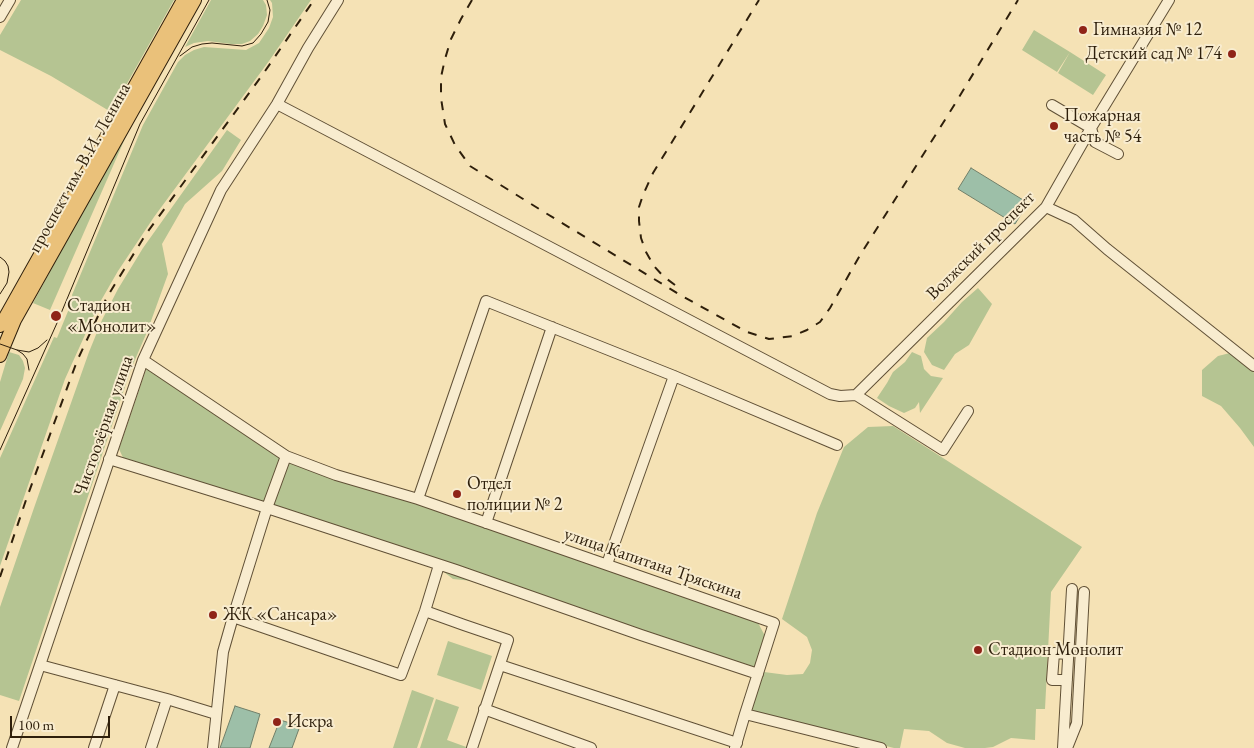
<!DOCTYPE html>
<meta charset="utf-8">
<style>
body{margin:0}
#map{position:relative;width:1254px;height:748px;overflow:hidden;background:#f5e2b5;font-family:"EB Garamond",serif}
canvas{display:block}
.scale{position:absolute;left:10px;top:716px;width:100px;height:22px;box-sizing:border-box;border:2px solid #2e1f0b;border-top:0;padding-left:6px;font-size:15px;line-height:18px;white-space:nowrap;color:#2e1f0b;-webkit-text-stroke:4px #f8eccf;paint-order:stroke}
</style>
<div id="map">
<canvas width="1254" height="748"></canvas>
<div class="scale">100 m</div>
</div>
<script>
const ctx = document.querySelector('canvas').getContext('2d');
ctx.lineJoin = 'round';
function paint(path, color) { ctx.fillStyle = color; ctx.fill(path, 'evenodd'); }
const toPath = rows => new Path2D(rows.map(r => 'M' + r).join(''));
function stroke(path, color, width, dash) { ctx.strokeStyle = color; ctx.lineWidth = width; ctx.lineCap = dash ? 'butt' : 'round'; ctx.setLineDash(dash || []); ctx.stroke(path); }
function label(font, color, halo, rows, align = 'center') {
  ctx.font = font + ' "EB Garamond",serif'; ctx.lineWidth = 4; ctx.setLineDash([]); ctx.textBaseline = 'middle'; ctx.strokeStyle = halo; ctx.fillStyle = color; for (const [text, x, y, turn = 0] of rows) {
    ctx.save(); ctx.translate(x, y); ctx.rotate((+turn || 0) * Math.PI / 180); ctx.textAlign = isNaN(turn) ? turn : align; if (halo) ctx.strokeText(text, 0, 0); ctx.fillText(text, 0, 0); ctx.restore();
  }
}
paint(toPath([
 [21,0,174,0,111,112,51,76,0,50,0,35],
 [211,0,263,0,266,5,267,15,263,26,258,34,250,41,242,44,231,44,208,41,194,43,185,47],
 [270,0,311,0,269,61,154,217,118,271,99,304,65,379,0,566,0,458,54,337,57,338,73,299,72,295,143,125,178,62,185,55,194,50,204,47,246,50,259,43,269,28,273,17,272,3],
 [1034,30,1070,52,1057,72,1022,50],
 [1070,52,1106,75,1093,95,1058,73],
 [227,130,241,140,222,171,185,204,162,244,168,274,147,332,131,369,19,701,0,695,0,607,35,505,89,352,102,320,118,289,143,248],
 [125,133,127,134,50,310,33,303],
 [978,288,992,304,969,345,955,354,944,370,932,365,924,352,927,338,944,322,962,302],
 [9,352,19,355,23,361,25,368,23,379,0,431,0,382],
 [912,352,921,356,924,369,931,376,943,378,920,413,919,402,915,408,904,413,889,406,877,398,887,383,893,372,905,362],
 [1230,353,1252,368,1254,373,1254,447,1240,428,1221,406,1202,396,1202,370,1218,356],
 [147,367,286,458,418,501,756,619,765,636,754,670,493,583,453,579,440,569,125,462,119,449],
 [893,426,1082,547,1051,592,1045,709,1036,709,1035,740,1011,738,993,747,985,748,965,748,947,743,929,731,904,729,900,748,894,748,750,712,764,672,787,675,803,674,810,663,812,650,807,637,782,619,817,513,844,447,868,427],
 [448,641,492,656,481,690,437,675],
 [412,690,434,698,417,748,393,748],
 [436,699,459,707,447,740,469,748,420,748]
]), '#b5c492');
const water = toPath([
 [971,168,1028,203,1015,224,958,189,971,168],
 [235,706,260,714,250,748,220,748,235,706],
 [280,720,300,726,292,748,269,748,280,720]
]);
paint(water, '#9dbfa8');
stroke(water, '#717f69', 1);
const minor = toPath([
 [0,17,10,0],
 [277,104,830,394,840,396,856,395,943,450,968,411],
 [1052,105,1091,128,1095,142,1118,154],
 [1046,207,1074,220,1107,249,1254,366],
 [143,360,286,456,336,475,418,499,774,623,745,714,735,748],
 [856,395,1046,207,1091,128,1169,0],
 [109,459,267,508,456,570,641,635,758,674],
 [418,499,486,301,674,376,837,445],
 [486,523,552,327],
 [607,564,674,376],
 [425,611,464,625,508,640,472,748],
 [233,617,401,675,425,611,439,565],
 [40,665,167,699,216,714],
 [500,665,737,743],
 [1067,680,1052,680,1054,653,1068,654],
 [484,709,591,748],
 [745,714,881,748],
 [12,748,143,360,221,190,277,104,308,48,338,0],
 [94,748,115,685],
 [151,748,167,699],
 [213,748,223,652,233,617,267,508,286,456],
 [1063,748,1072,589],
 [1067,748,1077,723,1084,592]
]);
const major = toPath([
 [0,326,183,0],
 [0,356,15,320,195,0]
]);
stroke(minor, '#605036', 12);
stroke(major, '#2e1f0b', 14);
stroke(minor, '#f8eccf', 10);
stroke(major, '#eac17a', 12);
stroke(toPath([
 [180,56,192,47,202,44,212,43,242,46,253,43,261,34,268,22,270,10,267,0],
 [0,257,5,261,8,266,9,272,7,283,0,294],
 [0,344,17,350,29,352,38,348,47,340],
 [17,350,23,354,27,359,29,370],
 [0,450,57,323,140,124,209,0]
]), '#2e1f0b', 1);
stroke(toPath([
 [472,0,461,19,451,39,445,59,441,77,441,98,445,124,455,145,470,166,544,212,682,296,747,332,769,339,793,336,807,330,820,322,830,308,859,257,953,107,1018,0],
 [675,285,663,276,654,266,646,252,641,238,639,221,639,207,643,195,653,173,759,0],
 [0,577,26,500,77,361,107,297,146,234,263,74,314,0]
]), '#2e1f0b', 2, [9, 9]);
for (const [x, y, r, color] of [
 [1083,30,5,"#8f2418"],
 [1232,54,5,"#8f2418"],
 [1054,126,5,"#8f2418"],
 [56,316,6,"#8f2418"],
 [457,494,5,"#8f2418"],
 [213,615,5,"#8f2418"],
 [978,650,5,"#8f2418"],
 [277,722,5,"#8f2418"]
]) { const dot = new Path2D(); dot.arc(x, y, r, 0, 2 * Math.PI); ctx.fillStyle = color; ctx.fill(dot); stroke(dot, '#f8eccf', 2); }
label('18px', '#2e1f0b', '#f8eccf', [
 ["Гимназия № 12",1093,30],
 ["Детский сад № 174",1222,54,"right"],
 ["Пожарная",1064,116],
 ["часть № 54",1064,137],
 ["Стадион",67,306],
 ["«Монолит»",67,327],
 ["Отдел",467,484],
 ["полиции № 2",467,505],
 ["ЖК «Сансара»",223,615],
 ["Стадион Монолит",988,650],
 ["Искра",287,722]
], 'left');
label('18px', '#2e1f0b', '#f8eccf', [
 ["проспект им. В.И. Ленина",80,168,-61],
 ["Волжский проспект",981,246,-45],
 ["Чистоозёрная улица",104,426,-71],
 ["улица Капитана Тряскина",653,564,19]
]);
</script>
